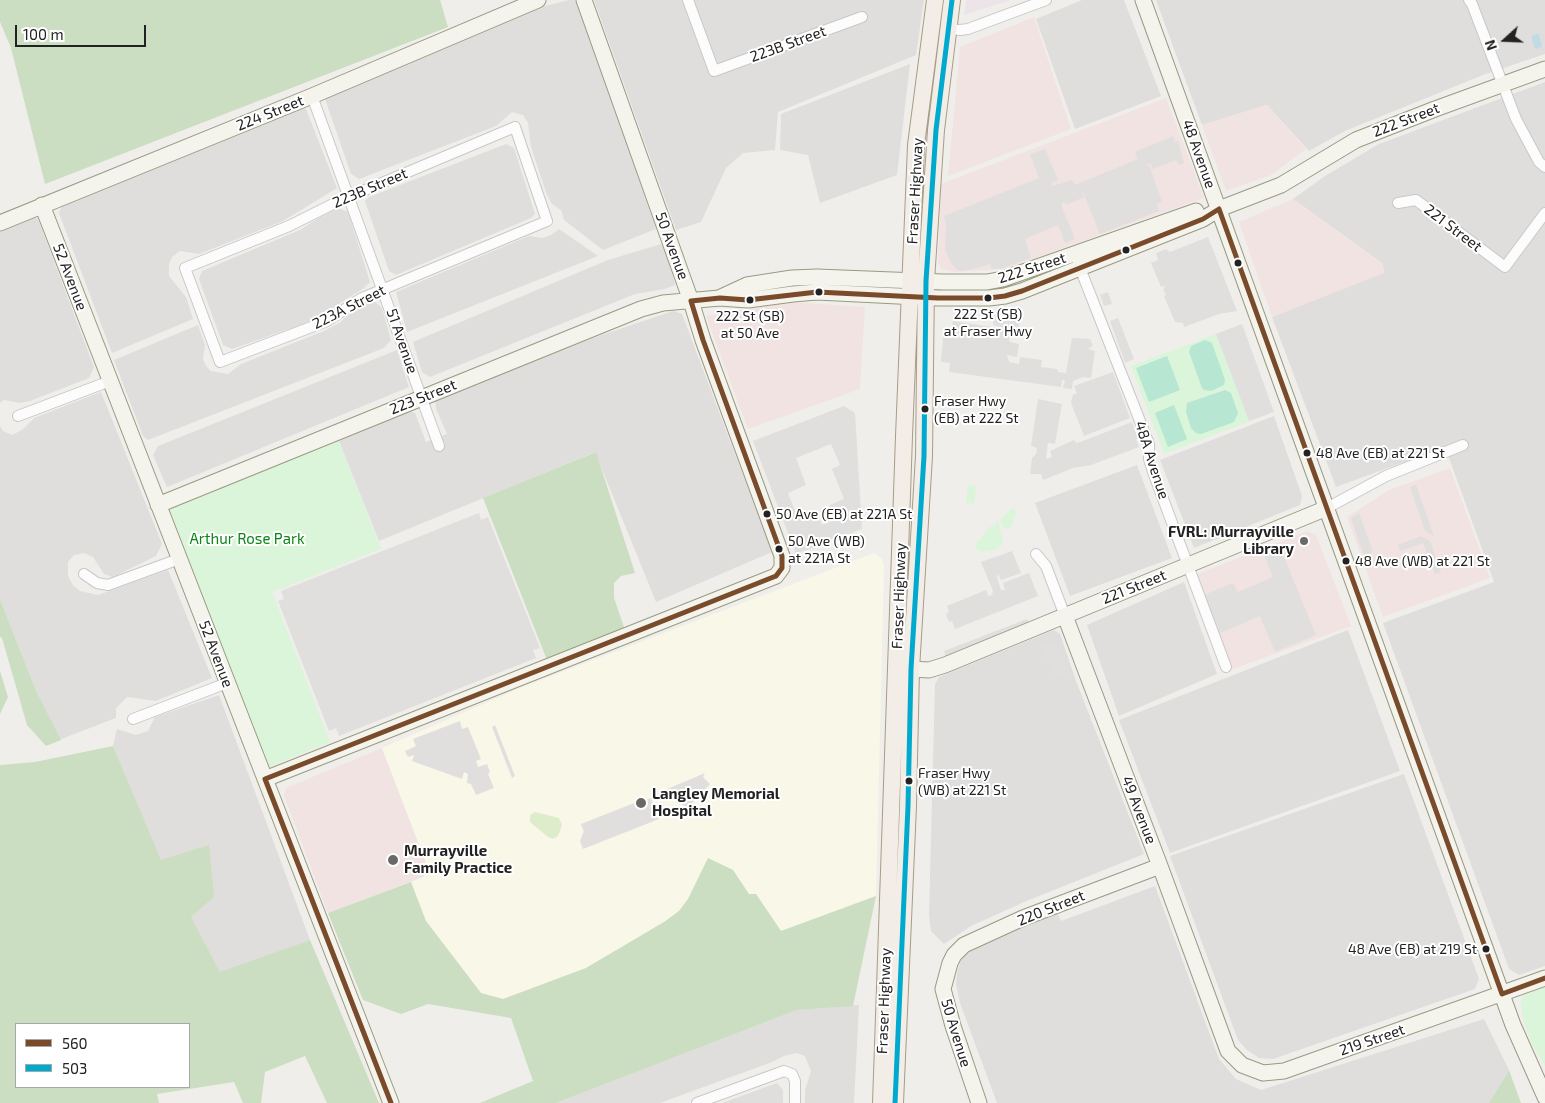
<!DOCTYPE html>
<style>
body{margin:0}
#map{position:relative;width:1545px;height:1103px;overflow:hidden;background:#f0eeeb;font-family:"Exo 2",sans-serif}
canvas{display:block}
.legend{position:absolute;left:15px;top:1023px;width:175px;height:65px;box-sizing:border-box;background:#fff;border:1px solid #a7a7a7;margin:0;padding:6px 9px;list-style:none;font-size:15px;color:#222}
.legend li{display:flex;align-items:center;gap:10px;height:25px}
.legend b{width:25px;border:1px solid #a7a7a7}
.north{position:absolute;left:1480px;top:15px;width:50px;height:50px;-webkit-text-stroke:4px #fff;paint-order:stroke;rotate:250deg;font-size:14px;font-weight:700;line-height:20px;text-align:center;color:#222}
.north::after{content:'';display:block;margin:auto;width:18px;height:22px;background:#222;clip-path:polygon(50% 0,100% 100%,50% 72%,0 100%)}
.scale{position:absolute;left:15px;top:25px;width:131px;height:22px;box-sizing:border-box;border:2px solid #222;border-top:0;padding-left:6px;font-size:15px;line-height:18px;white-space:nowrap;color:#222;-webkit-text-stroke:4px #fff;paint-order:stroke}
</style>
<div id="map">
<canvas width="1545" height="1103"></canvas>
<ul class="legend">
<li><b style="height:6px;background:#7a4b2a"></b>560</li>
<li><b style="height:6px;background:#00a9ce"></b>503</li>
</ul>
<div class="north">N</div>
<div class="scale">100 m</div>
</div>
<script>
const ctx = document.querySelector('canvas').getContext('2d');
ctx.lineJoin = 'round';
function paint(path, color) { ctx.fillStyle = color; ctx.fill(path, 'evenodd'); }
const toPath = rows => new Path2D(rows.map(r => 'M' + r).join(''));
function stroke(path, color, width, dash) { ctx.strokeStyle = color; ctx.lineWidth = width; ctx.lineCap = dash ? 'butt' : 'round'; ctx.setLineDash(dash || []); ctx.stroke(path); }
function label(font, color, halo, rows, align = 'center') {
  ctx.font = font + ' "Exo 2",sans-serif'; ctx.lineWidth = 4; ctx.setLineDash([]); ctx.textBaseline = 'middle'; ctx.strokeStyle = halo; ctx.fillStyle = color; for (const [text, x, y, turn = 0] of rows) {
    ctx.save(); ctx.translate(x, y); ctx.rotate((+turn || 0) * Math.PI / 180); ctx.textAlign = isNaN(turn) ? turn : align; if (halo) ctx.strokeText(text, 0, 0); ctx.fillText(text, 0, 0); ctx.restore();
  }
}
paint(toPath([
 [569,0,574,0,579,5,656,229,603,250,564,220,561,210,552,204,547,195,531,147,528,123,523,115,512,112,496,126,359,179,351,174,325,99,534,9],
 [594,0,924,0,916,55,778,112,775,150,743,153,726,168,701,222,676,230],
 [1082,0,1124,0,1161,96,1075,129,1036,19],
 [1156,0,1545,0,1545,54,1483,75,1345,131,1309,151,1267,105,1202,125],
 [910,64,897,175,820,203,808,155,780,150,781,114],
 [1545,82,1545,966,1519,975,1509,969,1383,623,1494,582,1445,447,1336,487,1272,317,1384,272,1382,263,1293,199,1325,176,1379,144],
 [295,106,306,109,337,188,283,221,199,254,180,251,172,257,169,264,169,276,186,297,193,319,112,353,59,213,63,204],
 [506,144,514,148,535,214,531,218,396,275,389,271,365,201,369,197],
 [338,208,348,212,370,282,364,288,320,316,303,324,232,349,223,345,199,279,202,271,300,230,317,219],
 [28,213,38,219,94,367,89,378,30,401,20,403,4,400,0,403,0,225],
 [559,229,598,256,407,332,396,292,529,236,542,238,551,235],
 [661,244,667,254,675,285,665,289,635,294,430,377,422,372,413,342,608,260],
 [374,301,382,308,391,340,384,348,148,440,143,436,114,360,198,325,205,345,203,359,206,366,211,371,228,374,241,364,324,331,341,322,353,309],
 [673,311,682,314,772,552,656,602,595,452,379,541,339,441,409,411,415,413,426,442,447,434,436,409,435,400,593,338],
 [397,350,409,387,167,487,153,455,158,446],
 [101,392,162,544,156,556,113,577,104,574,93,557,84,553,74,555,68,562,68,576,73,585,80,591,98,595,168,570,212,678,156,701,127,697,116,708,116,718,56,741,0,599,0,426,3,431,12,435,22,430,34,418],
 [1274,416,1302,496,1300,505,1194,548,1160,460],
 [1137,465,1172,558,1070,596,1035,503],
 [1184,582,1217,674,1119,716,1087,625],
 [1054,630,1060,634,1076,681,1144,854,1024,902,971,926,944,944,931,931,929,915,935,684,939,677],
 [1348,630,1400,771,1170,853,1119,720],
 [219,695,310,940,220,973,158,855,113,746,117,729,136,735,148,731,155,717],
 [1404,774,1479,979,1475,989,1273,1059,1259,1058,1247,1050,1238,1040,1170,856],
 [1155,886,1219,1059,1236,1079,1261,1090,1484,1019,1509,1070,1489,1103,997,1103,960,1003,956,984,957,973,961,960,970,949,981,940,1058,914,1061,921],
 [859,1005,854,1103,805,1103,805,1090,811,1071,805,1056,796,1053,784,1056,772,1062,660,1103,556,1103,797,1010],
 [777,1083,783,1090,783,1103,722,1103]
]), '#dfdedc');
paint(toPath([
 [1034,17,1071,129,948,176,960,47],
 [1166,98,1204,198,1004,269,954,272,942,269,938,263,941,184],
 [1267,105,1306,149,1271,175,1226,191,1202,125],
 [1293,199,1383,264,1384,273,1272,317,1239,222],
 [791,302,865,307,860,389,748,429,706,316],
 [1450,468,1490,578,1383,617,1347,517,1389,490],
 [1307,531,1316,535,1351,626,1230,670,1195,575],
 [382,748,428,868,423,877,328,913,284,795,286,788]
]), '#f1e3e1');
paint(toPath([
 [966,0,1011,0,964,15]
]), '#ede4e9');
paint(toPath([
 [874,553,882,559,884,566,876,896,781,931,756,894,749,894,733,870,708,859,688,899,679,911,664,922,586,968,503,999,481,993,426,921,411,882,423,877,428,868,382,748,520,688]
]), '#f8f7e8');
paint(toPath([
 [535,812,559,818,562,825,558,836,553,839,548,837,530,822,530,815]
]), '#ddeccb');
paint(toPath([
 [0,0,440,0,448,27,45,184,11,48,0,22],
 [596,452,635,573,621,576,614,583,614,598,625,630,547,660,483,498],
 [0,599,37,693,61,740,46,746,27,725,2,638,0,637],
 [0,671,8,697,0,714],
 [113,746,161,860,209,845,214,897,191,917,220,972,310,940,379,1103,327,1103,305,1056,265,1072,261,1103,243,1103,234,1082,157,1094,159,1103,0,1103,0,765,35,762],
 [16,1024,189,1024,189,1087,16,1087],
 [708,858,733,870,749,894,756,894,781,931,876,896,853,1006,797,1010,556,1103,480,1103,533,1081,511,1018,428,1004,401,1014,363,1000,328,913,411,882,426,921,481,993,503,999,586,968,664,922,679,911,688,899],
 [1509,1070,1521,1103,1489,1103]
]), '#cbdec1');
paint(toPath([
 [1242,324,1274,412,1164,454,1131,366],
 [339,441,381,549,272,592,330,742,269,767,167,508],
 [968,485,976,486,974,504,966,503],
 [1013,508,1015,508,1016,514,1011,527,1007,528,1002,526,1000,519],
 [998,519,1003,542,1002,545,995,550,983,552,978,550,975,545,989,527,994,526],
 [1545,987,1545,1066,1531,1042,1522,1015,1521,1002,1524,995]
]), '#daf5da');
paint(toPath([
 [1205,340,1212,343,1225,380,1224,385,1211,391,1204,390,1202,388,1189,352,1191,346],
 [1167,356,1180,390,1149,402,1136,368],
 [1225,390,1231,393,1238,413,1234,422,1201,434,1196,433,1191,428,1186,412,1187,403],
 [1174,405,1187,439,1168,447,1155,413]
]), '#b7e6d2');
paint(toPath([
 [1173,136,1175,142,1178,141,1184,163,1179,165,1176,160,1153,169,1150,163,1146,165,1146,166,1149,165,1162,202,1157,204,1159,211,1100,234,1083,192,1086,190,1082,192,1084,197,1066,205,1064,201,1061,205,1075,239,1065,243,1058,225,1025,239,1031,258,1003,268,992,269,990,264,977,268,961,271,957,270,951,263,945,249,946,223,944,216,1039,178,1030,154,1045,149,1058,180,1051,183,1052,186,1072,180,1075,185,1138,159,1135,152],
 [1208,237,1237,311,1219,314,1184,327,1183,323,1175,322,1164,296,1166,295,1163,289,1165,288,1164,286,1161,287,1151,263,1158,260,1156,253,1166,249,1170,252],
 [1108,292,1112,304,1104,306,1100,295],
 [1002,311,1021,313,1017,338,1010,337,1009,340,1010,342,1019,344,1017,357,1007,355,1009,362,1019,364,1020,357,1042,360,1041,367,1057,369,1058,372,1066,373,1072,338,1090,339,1093,346,1088,349,1095,351,1091,378,1083,377,1073,381,1072,389,1063,388,1065,380,1062,380,1061,387,949,372,950,363,941,362,944,327,952,327,953,321,999,328,998,335,999,336,1001,327,993,325,994,315,1003,316],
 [1118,318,1134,359,1125,363,1110,321],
 [1242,324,1274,412,1249,421,1216,334],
 [1113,372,1130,418,1084,436,1071,403,1073,394,1077,394,1074,386],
 [1038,399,1062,404,1055,444,1048,443,1046,457,1047,459,1052,457,1050,451,1074,440,1076,443,1080,442,1132,422,1138,438,1136,439,1139,447,1091,465,1073,468,1043,480,1041,474,1030,474,1032,458,1036,454,1037,448,1031,446],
 [844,406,855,413,862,529,796,554,753,441],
 [831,444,840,465,832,469,844,499,830,505,835,520,822,525,816,511,798,518,788,493,806,485,796,458],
 [1416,485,1434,536,1425,531,1410,487],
 [479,513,481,520,488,517,540,648,533,650,536,658,339,736,336,728,329,731,278,601,284,599,281,591],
 [1359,513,1373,552,1364,556,1351,518],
 [1421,536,1430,541,1441,572,1435,574,1423,543,1400,551,1398,545],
 [1279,545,1316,635,1275,652,1260,616,1220,633,1204,595,1233,583,1238,592,1273,577,1263,552],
 [1012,551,1021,573,1001,580,998,574,997,577,1001,590,1005,590,1003,583,1029,573,1038,596,955,629,952,621,949,622,946,614,949,612,947,606,986,590,988,596,992,595,993,591,981,562],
 [1027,619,1030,625,946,658,944,651],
 [1050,643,1051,646,1058,643,1069,672,1054,678,1041,646],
 [460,721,462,729,468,727,481,759,476,761,478,767,487,764,490,772,488,774,494,788,476,795,471,784,467,783,468,774,464,772,462,779,412,761,414,755,408,757,405,751,416,746,413,739],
 [495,725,515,776,512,778,492,727],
 [705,773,703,777,710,784,688,808,673,799,665,790],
 [651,798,659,819,583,849,580,841,583,833,584,832,581,824,642,800,644,806,647,807,646,800]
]), '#e0dfde');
paint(toPath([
 [1537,34,1539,34,1542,47,1535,49,1531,36]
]), '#bfdbe3');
const street = toPath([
 [688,0,714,71,862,17],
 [1469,0,1472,4,1516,119,1539,162,1545,167],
 [947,29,960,30,968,29,1046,0],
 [312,96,439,446],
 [515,127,547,221,362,298,327,321,220,362,185,268,289,226,339,201,515,127],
 [1398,203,1416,200,1505,267,1545,213],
 [1078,263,1149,444,1149,459,1153,472,1226,667],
 [18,416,110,381],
 [1327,508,1386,476,1463,445],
 [1036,554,1046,566,1065,616],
 [84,574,97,583,108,585,179,559],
 [133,719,227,683],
 [697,1103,784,1071,792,1074,795,1081,795,1103]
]);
const secondary = toPath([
 [1143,0,1513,1025,1545,1097],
 [42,205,391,1103],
 [0,223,312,96,538,0],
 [721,297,747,285,792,278,817,277,943,282,987,282,1003,279,1196,211],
 [158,505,641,309,663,303,720,298,748,300,793,294,817,292,938,298,989,298,1005,296,1022,291,1203,219,1219,209,1281,185,1356,140,1435,109,1545,69],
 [1065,616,1160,866,1221,1032,1228,1051,1242,1065,1263,1073,1284,1071,1545,978],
 [911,669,929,670,945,665,1327,508],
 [265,779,776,576,782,568,782,556,703,340,691,301,584,0],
 [979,1103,953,1026,943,989,950,963,954,955,964,945,1023,918,1160,866]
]);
const primary = toPath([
 [881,1103,904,436,916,145,935,0],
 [895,1103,908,806,911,669,924,456,926,281,936,130,952,0]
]);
stroke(street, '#c9c8c7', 12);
stroke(secondary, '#999a82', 17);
stroke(primary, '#a79c86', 18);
stroke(street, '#fdfcfc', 10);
stroke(secondary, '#f4f4ed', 15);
stroke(primary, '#f3ede7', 16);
stroke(toPath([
 [1219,209,1502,994],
 [691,301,720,298,748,300,817,292,938,298,989,298,1005,296,1022,291,1203,219,1219,209],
 [691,301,703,340,782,556,782,568,776,576],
 [265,779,776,576],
 [265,779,391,1103],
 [1502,994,1545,978]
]), '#7a4b2a', 5);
stroke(toPath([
 [895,1103,908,806,911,669,924,456,926,281,936,130,952,0]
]), '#00a9ce', 5);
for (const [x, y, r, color] of [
 [1126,250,4.5,"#222"],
 [1238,263,4.5,"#222"],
 [819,292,4.5,"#222"],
 [988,298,4.5,"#222"],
 [750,300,4.5,"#222"],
 [925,409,4.5,"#222"],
 [1307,453,4.5,"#222"],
 [767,514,4.5,"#222"],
 [1304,541,5,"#6a6968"],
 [779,549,4.5,"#222"],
 [1346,561,4.5,"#222"],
 [909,781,4.5,"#222"],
 [641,803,6,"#6a6968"],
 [393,860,6,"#6a6968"],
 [1486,949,4.5,"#222"]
]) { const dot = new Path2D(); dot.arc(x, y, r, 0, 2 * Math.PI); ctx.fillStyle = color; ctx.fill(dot); stroke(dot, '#fff', 2); }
label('14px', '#222', '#fff', [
 ["222 St (SB)",988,314,"center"],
 ["at Fraser Hwy",988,331,"center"],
 ["222 St (SB)",750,316,"center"],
 ["at 50 Ave",750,333,"center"],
 ["Fraser Hwy",934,401],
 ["(EB) at 222 St",934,418],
 ["48 Ave (EB) at 221 St",1316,453],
 ["50 Ave (EB) at 221A St",776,514],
 ["50 Ave (WB)",788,541],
 ["at 221A St",788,558],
 ["48 Ave (WB) at 221 St",1355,561],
 ["Fraser Hwy",918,773],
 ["(WB) at 221 St",918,790],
 ["48 Ave (EB) at 219 St",1477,949,"right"]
], 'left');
label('15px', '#222', '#fff', [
 ["223B Street",788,44,-20],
 ["224 Street",270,113,-22],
 ["222 Street",1406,120,-21],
 ["48 Avenue",1199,154,70],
 ["223B Street",370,188,-23],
 ["Fraser Highway",915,191,-87],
 ["221 Street",1453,228,37],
 ["50 Avenue",672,246,70],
 ["222 Street",1032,268,-18],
 ["52 Avenue",70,277,69],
 ["223A Street",349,307,-27],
 ["51 Avenue",402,341,71],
 ["223 Street",423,397,-22],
 ["48A Avenue",1152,460,72],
 ["221 Street",1134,587,-22],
 ["Fraser Highway",899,596,-88],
 ["52 Avenue",216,654,69],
 ["49 Avenue",1139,810,69],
 ["220 Street",1051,908,-22],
 ["Fraser Highway",884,1001,-88],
 ["50 Avenue",956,1033,73],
 ["219 Street",1372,1040,-19]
]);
label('bold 15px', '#222', '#fff', [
 ["FVRL: Murrayville",1294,532,"right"],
 ["Library",1294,549,"right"],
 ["Langley Memorial",652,794],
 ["Hospital",652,811],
 ["Murrayville",404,851],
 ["Family Practice",404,868]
], 'left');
label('15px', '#0c8416', '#fff', [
 ["Arthur Rose Park",247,539]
]);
</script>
